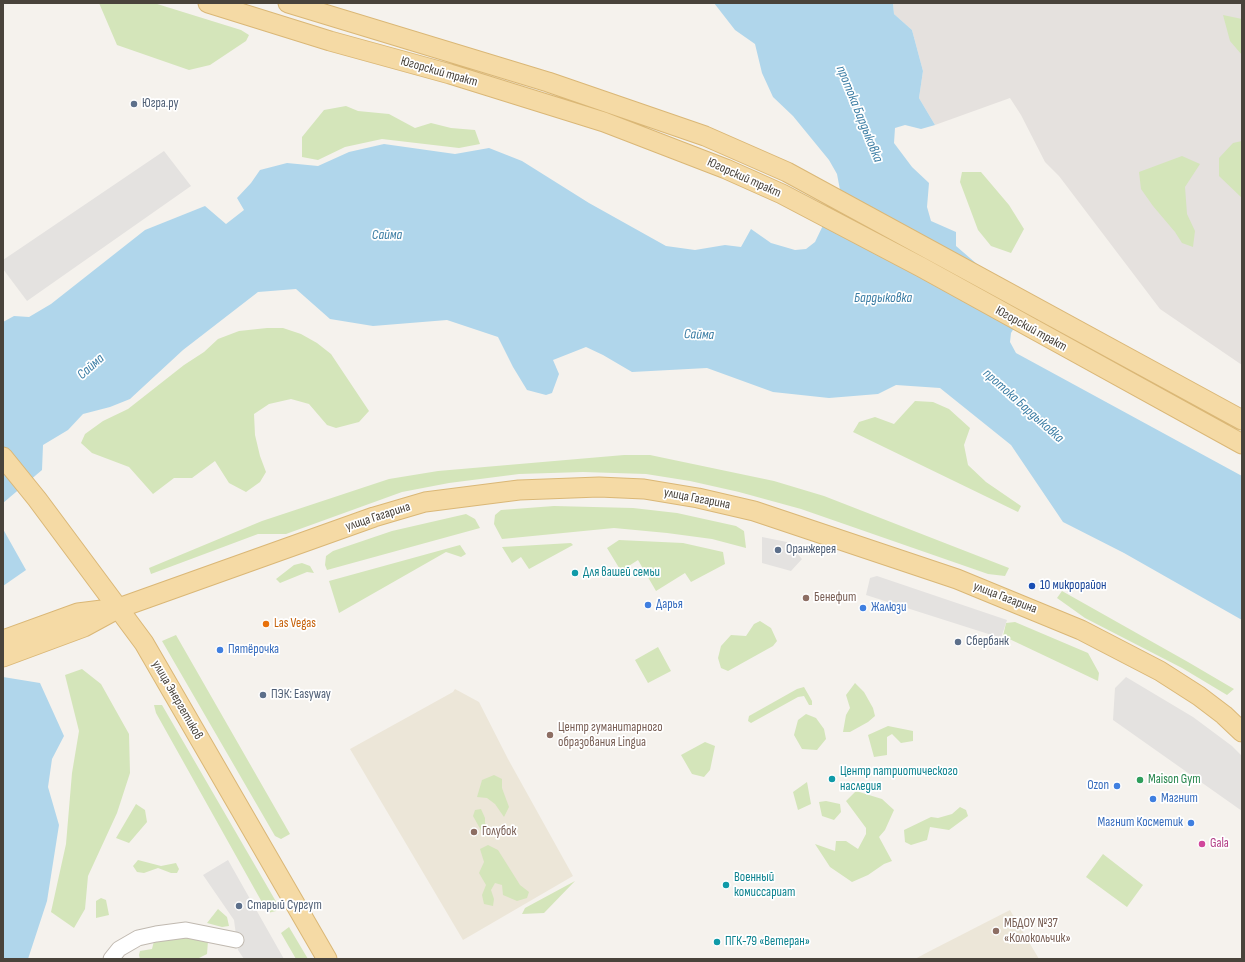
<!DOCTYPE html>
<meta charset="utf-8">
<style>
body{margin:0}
#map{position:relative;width:1245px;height:962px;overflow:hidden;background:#f5f2ed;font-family:"Sofia Sans Condensed",sans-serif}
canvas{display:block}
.frame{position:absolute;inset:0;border:4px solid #49433b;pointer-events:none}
</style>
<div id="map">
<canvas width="1245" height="962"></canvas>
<div class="frame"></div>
</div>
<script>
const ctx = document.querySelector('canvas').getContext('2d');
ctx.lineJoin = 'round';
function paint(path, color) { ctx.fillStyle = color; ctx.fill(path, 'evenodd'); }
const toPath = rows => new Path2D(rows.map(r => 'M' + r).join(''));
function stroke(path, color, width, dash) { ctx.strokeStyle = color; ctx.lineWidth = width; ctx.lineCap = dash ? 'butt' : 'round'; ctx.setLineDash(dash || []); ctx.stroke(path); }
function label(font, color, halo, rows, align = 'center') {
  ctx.font = font + ' "Sofia Sans Condensed",sans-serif'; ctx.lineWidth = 3.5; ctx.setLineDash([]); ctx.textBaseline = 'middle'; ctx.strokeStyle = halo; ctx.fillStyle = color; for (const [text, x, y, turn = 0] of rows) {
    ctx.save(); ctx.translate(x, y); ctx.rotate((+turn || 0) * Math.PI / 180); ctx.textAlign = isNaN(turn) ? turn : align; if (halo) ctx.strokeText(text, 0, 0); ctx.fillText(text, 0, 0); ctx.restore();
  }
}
paint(toPath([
 [893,3,1242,3,1242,365,1160,309,1059,176,1045,162,1021,115,1010,98,935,125,919,98,923,71,912,30,894,14]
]), '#e5e1de');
paint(toPath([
 [455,689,479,702,508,759,573,876,463,940,350,749,453,692],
 [1010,910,1039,959,915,959,928,952]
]), '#ece6d8');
paint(toPath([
 [99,3,154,3,241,30,249,35,246,41,210,65,189,70,117,45],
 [1223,15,1242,19,1242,55,1230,41],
 [346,106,358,111,389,114,415,128,431,123,451,128,475,130,480,144,459,148,382,139,345,147,318,160,302,157,302,137,324,110],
 [1242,141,1242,198,1219,176,1219,158,1233,143],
 [1182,156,1200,164,1185,187,1187,214,1195,231,1193,247,1182,243,1175,232,1153,206,1141,189,1139,172],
 [962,172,981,172,1009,205,1024,229,1011,253,991,246,978,230,960,182],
 [267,328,283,328,301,334,317,343,331,354,369,411,359,422,336,428,327,425,309,404,291,399,269,404,254,414,255,435,260,456,266,472,260,482,246,492,229,483,215,461,192,478,174,478,153,494,129,467,92,453,81,443,85,434,103,421,128,409,184,365,204,352,218,339,239,331],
 [915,401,933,402,949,409,970,428,964,445,968,465,986,482,1021,506,1018,512,853,432,859,422,875,417,894,424],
 [624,455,650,455,774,481,824,496,1009,568,1005,576,988,574,801,509,739,492,690,481,646,474,583,472,519,474,449,483,402,492,286,534,258,534,151,574,149,568,262,521,389,479,438,471],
 [554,506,633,508,677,513,736,526,744,531,746,548,712,539,667,533,614,528,502,539,494,524,495,515,501,510],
 [466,514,475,519,480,528,327,570,325,565,326,556,333,551,392,531],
 [619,540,683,543,723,552,725,564,691,582,685,573,656,591,638,560,621,571,607,548],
 [571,543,573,545,529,569,521,557,512,563,502,547],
 [460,545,466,554,461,557,446,552,339,613,329,581],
 [302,563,310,566,314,573,307,572,280,583,276,579,294,565],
 [1062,591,1188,662,1234,689,1227,695,1182,668,1085,618,1057,598],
 [760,621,771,628,777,641,773,646,728,671,721,668,718,658,721,646,731,635,746,636,754,624],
 [1015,622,1088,653,1099,673,1098,681,1003,636,1006,623],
 [176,635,290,834,281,839,275,836,162,641],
 [658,647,671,671,648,683,635,660],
 [82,669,101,684,129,734,130,773,117,813,88,876,85,909,74,928,51,912,66,844,72,773,79,731,65,675],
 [855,683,864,692,873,708,875,716,868,722,850,732,843,732,846,715,850,708,846,695],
 [804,687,812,701,812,705,809,705,804,696,798,697,751,723,748,721,749,716,797,689],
 [154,705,162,705,278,905,276,911,268,913,156,713],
 [806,714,816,718,824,729,826,739,817,750,802,749,794,735,798,720],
 [888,726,913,731,913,741,901,743,892,734,887,737,887,755,874,757,868,735],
 [705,742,715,746,710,770,704,777,692,774,681,755],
 [494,775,502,779,502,788,509,807,504,817,495,804,487,798,477,797,482,780],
 [807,782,811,804,798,810,793,792],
 [856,791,882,799,894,810,885,830,879,837,892,861,884,864,868,875,852,882,830,867,815,844,835,851,836,841,846,841,858,849,866,834,866,828,846,801],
 [826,801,840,804,841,812,834,820,822,816,819,802],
 [136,804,145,810,147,822,129,843,116,838],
 [960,807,966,810,968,816,949,830,930,827,927,840,911,845,905,842,904,830,931,817,938,818,952,814],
 [481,809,485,818,485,823,489,830,488,837,483,834,473,816,475,810],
 [488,845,498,850,520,885,529,892,527,898,517,901,503,895,502,885,495,883,491,890,494,899,493,906,484,904,482,895,486,885,479,873,484,862,480,849],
 [1103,854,1143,885,1127,907,1086,877],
 [138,860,161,866,176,863,179,869,177,873,171,873,158,868,144,873,137,872,133,866],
 [575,881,544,913,522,914,525,908],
 [101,898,106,900,109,915,96,918,96,901],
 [218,909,227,917,229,926,222,927,207,923],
 [289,927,308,959,296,959,281,933],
 [193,937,208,941,207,954,197,959,140,959,139,955,140,951,152,949,154,941]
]), '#d4e5ba');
paint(toPath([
 [164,151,191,186,27,301,3,269,3,260],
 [762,537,787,542,802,559,791,571,762,563],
 [877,576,1007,620,1001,638,866,595,870,578],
 [1126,677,1193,717,1232,746,1242,756,1242,811,1113,720,1115,688],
 [228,860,284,959,244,959,238,950,234,920,203,875]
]), '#e4e2e0');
paint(toPath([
 [714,3,893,3,894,14,912,30,923,71,919,98,935,125,921,129,905,125,895,128,894,143,912,167,929,183,927,207,931,221,956,232,956,246,992,277,1023,313,1011,333,1010,342,1016,353,1242,476,1242,620,1124,553,1063,522,1011,445,940,388,896,385,878,394,829,398,773,392,707,368,632,372,603,355,586,347,553,360,559,374,552,393,546,395,527,390,513,367,498,337,447,320,373,326,330,319,296,289,258,292,183,350,130,399,110,407,83,414,68,430,43,445,42,470,3,503,3,322,14,316,29,317,51,304,145,230,205,206,226,224,244,210,237,198,251,183,260,170,287,163,318,166,349,152,384,144,455,154,489,148,522,161,589,203,666,246,695,250,725,245,741,247,751,229,771,243,795,250,806,249,815,242,840,190,837,174,829,160,793,116,773,97,762,73,755,44,735,30],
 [3,529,26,570,3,586],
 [3,677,40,683,64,736,52,759,48,787,59,825,47,901,28,959,3,959]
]), '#b0d6eb');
const minor = toPath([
 [111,959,119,949,138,938,156,934,186,930,236,940]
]);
const major = toPath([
 [208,3,330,41,450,74,604,122,726,169,782,194,921,267,1242,444],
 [288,3,548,82,705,136,787,172,1242,420],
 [3,457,37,499,144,643,327,959],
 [3,640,78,613,110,609],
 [3,657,84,627,119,608,374,517,425,502,519,490,599,487,644,489,698,498,754,511,957,579,1081,630,1160,671,1199,696,1224,715,1242,732]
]);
stroke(minor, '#c0b9b0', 17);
stroke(major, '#dab776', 21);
stroke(minor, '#fff', 15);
stroke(major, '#f5daa5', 19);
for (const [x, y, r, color] of [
 [134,104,4,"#5c6f8a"],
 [778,550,4,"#5c6f8a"],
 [575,573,4,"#0f9aa8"],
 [1032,586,4,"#1a4fb4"],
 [806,598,4,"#8d6e63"],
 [648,605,4,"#3f7fe0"],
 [863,608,4,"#3f7fe0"],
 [266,624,4,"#e8710a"],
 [958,642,4,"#5c6f8a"],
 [220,650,4,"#3f7fe0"],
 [263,695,4,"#5c6f8a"],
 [550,735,4,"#8d6e63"],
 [832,779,4,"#0f9aa8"],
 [1140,780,4,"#2e9e5b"],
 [1117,786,4,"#3f7fe0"],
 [1153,799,4,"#3f7fe0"],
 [1191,823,4,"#3f7fe0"],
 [474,832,4,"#8d6e63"],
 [1202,844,4,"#d1479c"],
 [726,885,4,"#0f9aa8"],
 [239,906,4,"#5c6f8a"],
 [996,931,4,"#8d6e63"],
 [717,942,4,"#0f9aa8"]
]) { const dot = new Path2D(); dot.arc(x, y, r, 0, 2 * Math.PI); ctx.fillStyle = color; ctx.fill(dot); stroke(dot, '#fff', 1.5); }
label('13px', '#49433b', '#fff', [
 ["Югорский тракт",439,72,16],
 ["Югорский тракт",744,178,24],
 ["Югорский тракт",1031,329,29],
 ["улица Гагарина",697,499,11],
 ["улица Гагарина",378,517,-18],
 ["улица Гагарина",1005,598,21],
 ["улица Энергетиков",177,700,60]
]);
label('13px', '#4e5e75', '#fff', [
 ["Югра.ру",142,104],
 ["Оранжерея",786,550],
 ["Сбербанк",966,642],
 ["ПЭК: Easyway",271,695],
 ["Старый Сургут",247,906]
], 'left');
label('13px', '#0d838f', '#fff', [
 ["Для вашей семьи",583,573],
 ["Центр патриотического",840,772],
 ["наследия",840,787],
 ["Военный",734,878],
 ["комиссариат",734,893],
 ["ПГК-79 «Ветеран»",725,942]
], 'left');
label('13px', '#164399', '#fff', [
 ["10 микрорайон",1040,586]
], 'left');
label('13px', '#785e54', '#fff', [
 ["Бенефит",814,598],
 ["Центр гуманитарного",558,728],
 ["образования Lingua",558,743],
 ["Голубок",482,832],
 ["МБДОУ №37",1004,924],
 ["«Колокольчик»",1004,939]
], 'left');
label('13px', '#366cbe', '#fff', [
 ["Дарья",656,605],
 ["Жалюзи",871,608],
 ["Пятёрочка",228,650],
 ["Ozon",1109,786,"right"],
 ["Магнит",1161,799],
 ["Магнит Косметик",1183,823,"right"]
], 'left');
label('13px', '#c56008', '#fff', [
 ["Las Vegas",274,624]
], 'left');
label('13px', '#27864d', '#fff', [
 ["Maison Gym",1148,780]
], 'left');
label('13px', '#b23c85', '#fff', [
 ["Gala",1210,844]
], 'left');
label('italic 14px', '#3b7da4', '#fff', [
 ["протока Бардыковка",859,114,68],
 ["Сайма",387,235],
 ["Бардыковка",883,298],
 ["Сайма",699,335,2],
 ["Сайма",91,367,-42],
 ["протока Бардыковка",1023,406,42]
]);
</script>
